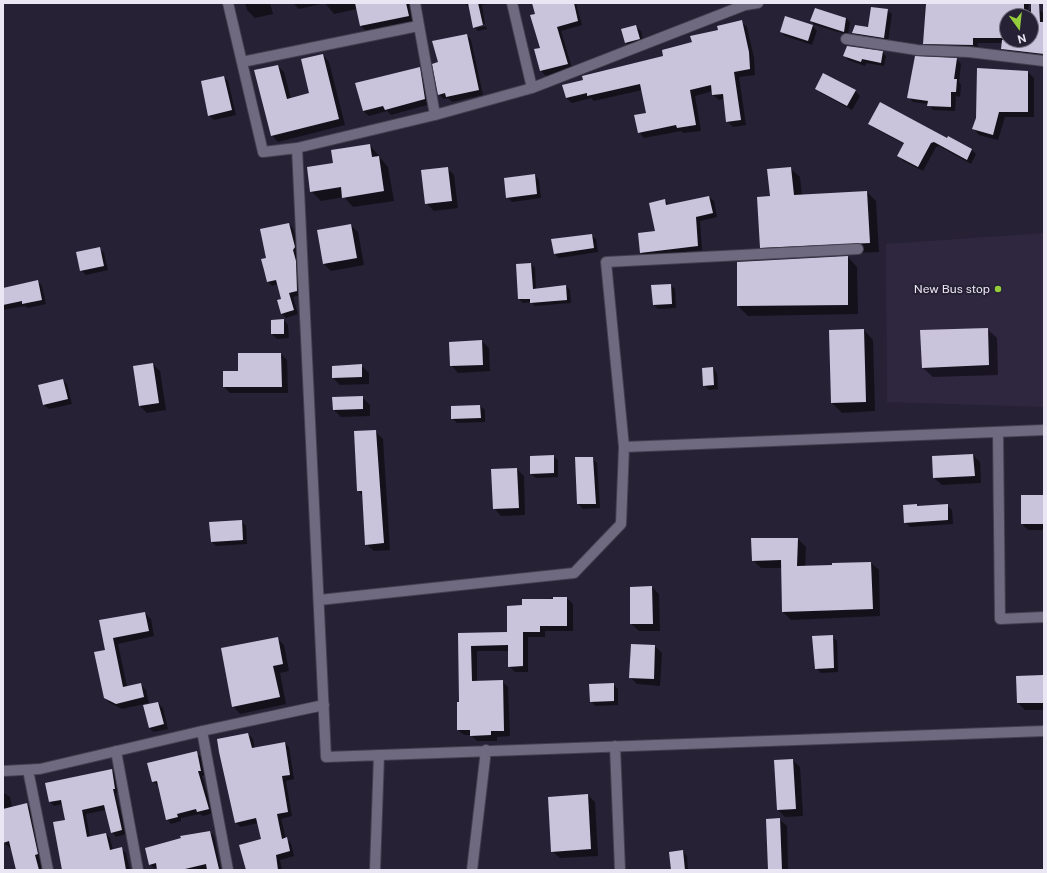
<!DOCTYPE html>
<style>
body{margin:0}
#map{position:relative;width:1047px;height:873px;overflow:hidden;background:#262134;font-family:"Public Sans",sans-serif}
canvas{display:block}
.frame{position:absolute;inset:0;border:4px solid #eae6f3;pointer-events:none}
.north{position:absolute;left:999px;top:8px;width:40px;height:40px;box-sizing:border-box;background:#262134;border:1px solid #747080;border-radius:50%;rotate:165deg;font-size:11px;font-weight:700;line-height:16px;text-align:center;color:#eae6f3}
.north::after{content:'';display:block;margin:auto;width:14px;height:18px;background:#94cc3c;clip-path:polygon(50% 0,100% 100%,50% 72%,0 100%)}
</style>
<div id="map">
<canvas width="1047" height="873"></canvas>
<div class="frame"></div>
<div class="north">N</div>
</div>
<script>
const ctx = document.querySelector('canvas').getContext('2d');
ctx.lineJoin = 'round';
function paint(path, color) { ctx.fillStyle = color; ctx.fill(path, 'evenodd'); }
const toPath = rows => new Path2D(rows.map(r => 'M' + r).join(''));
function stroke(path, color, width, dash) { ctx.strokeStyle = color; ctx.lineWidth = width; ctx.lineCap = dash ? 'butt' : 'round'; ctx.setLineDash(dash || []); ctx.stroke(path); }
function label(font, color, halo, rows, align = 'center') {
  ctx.font = font + ' "Public Sans",sans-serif'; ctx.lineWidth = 4; ctx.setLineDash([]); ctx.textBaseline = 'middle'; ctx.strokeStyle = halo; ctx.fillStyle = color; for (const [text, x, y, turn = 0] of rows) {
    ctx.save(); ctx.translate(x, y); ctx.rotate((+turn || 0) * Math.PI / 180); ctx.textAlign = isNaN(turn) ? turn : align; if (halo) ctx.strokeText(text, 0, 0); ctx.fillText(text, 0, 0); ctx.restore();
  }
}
paint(toPath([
 [1044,233,1044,407,887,402,886,244]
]), '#2f2740');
paint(toPath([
 [245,3,270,3,273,14,255,18,247,10],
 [293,3,411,3,415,22,367,32,361,26,357,9,334,14,325,3,299,9],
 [464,3,492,3,482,5,485,24,476,26,476,28,486,26,487,29,478,31,474,27,470,8],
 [533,3,576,3,582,25,561,31,572,68,546,76,541,71,535,50,541,48],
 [925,3,1029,3,1028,10,1039,9,1044,14,1044,58,1007,54,1002,49,1003,43,978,43,977,50,929,48,924,43],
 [1007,16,1031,16,1031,40,1007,40],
 [887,10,892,14,888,42,857,37,853,33,869,28],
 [846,18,850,22,848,35,815,25,811,21],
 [741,22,747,27,754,58,755,75,739,77,746,125,733,127,727,121,724,99,719,100,713,95,713,91,695,96,701,131,683,133,681,131,644,138,639,132,647,113,642,90,594,101,591,98,572,103,566,98],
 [813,26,817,31,812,45,785,36,781,32],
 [636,27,641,31,644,44,630,47,626,43],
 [467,35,471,40,483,95,452,102,448,98,444,99,439,95,434,64,439,63],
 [882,52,886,56,884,66,866,63,865,66,848,60,845,56],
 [323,55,329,62,345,125,278,142,272,135,278,66,284,72,291,99,310,94],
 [957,59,961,64,959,82,961,85,960,97,956,96,955,111,933,110,928,104,913,102,909,97],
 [420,68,425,74,431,104,391,115,387,111,369,116,363,111],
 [1028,72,1034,78,1034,117,1005,117,998,140,979,135,974,129],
 [224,77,228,81,236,115,214,120,209,116,205,100],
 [816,89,855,91,860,96,852,110,821,93],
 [869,124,947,139,948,137,972,150,976,154,971,164,939,146,936,147,923,171,903,161,898,156,904,144,874,128],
 [370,145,388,167,394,201,353,207,344,197,321,201,311,191,335,164],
 [447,168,454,175,458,208,434,211,426,203],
 [790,168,800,177,802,196,867,192,876,201,879,252,770,256,761,247,772,197],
 [535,175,539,180,541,198,512,202,507,197],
 [709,197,714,201,717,217,700,221,702,250,645,257,641,252,656,232,665,201,670,205],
 [289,224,293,228,299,252,297,254,300,266,301,295,293,297,298,314,286,318,282,314,282,300,278,284,272,286,268,282,265,270,268,258],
 [351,225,358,232,364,265,331,271,324,264],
 [591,235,596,239,598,252,559,258,555,254],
 [99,248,104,253,108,270,86,275,81,270],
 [848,257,857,267,858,314,748,316,738,306],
 [531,264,535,268,536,289,566,286,570,290,571,303,535,306,531,302,523,303,519,299],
 [38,281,42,286,46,304,28,308,25,306,3,310,3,287,5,289],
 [670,285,675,289,676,308,658,309,654,305],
 [284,320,288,325,289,338,277,339,272,334],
 [987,329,997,338,998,375,933,377,923,368],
 [864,330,873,340,875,411,842,413,832,403],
 [482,341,489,348,490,371,458,373,451,365],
 [281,354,287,360,288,393,230,393,224,387,239,372],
 [153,364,160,371,166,410,147,413,140,406],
 [361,365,369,373,369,384,340,385,333,378],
 [713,368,717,373,718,389,709,390,704,385],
 [63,380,67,384,72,404,49,409,44,405],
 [362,397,370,405,370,416,341,417,334,410],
 [480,406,485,410,485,422,457,423,452,418],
 [375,431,383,439,390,550,374,551,366,544,363,496,358,490],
 [973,455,980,462,981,483,942,485,934,478,933,457],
 [553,456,558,460,558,477,536,478,531,474],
 [592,458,597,463,600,508,583,509,578,504],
 [517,469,524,476,525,515,501,516,494,508],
 [1044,496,1044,530,1028,530,1022,524],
 [917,505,919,507,947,505,952,510,953,524,910,527,905,522],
 [241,521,246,526,247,544,216,546,212,542],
 [798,539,806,547,805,567,871,563,879,570,880,616,791,620,783,612,782,568,761,568,753,560],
 [652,587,659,594,660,631,639,631,631,624],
 [567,598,573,604,573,631,545,631,545,637,528,637,528,672,515,672,509,666,509,651,477,651,477,682,502,681,508,687,510,736,497,737,497,741,477,741,471,735,464,735,458,730,460,703,459,634,508,633,524,606,523,600],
 [145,613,151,619,154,636,118,644,127,687,140,684,146,690,149,703,122,709,110,703,104,697,106,651,100,621],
 [832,636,837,641,838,672,821,673,816,668],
 [277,638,284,645,289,671,280,673,286,704,240,714,233,706],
 [632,645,655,646,662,653,660,686,637,684,630,677],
 [1042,676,1044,678,1044,710,1025,710,1018,703],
 [613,684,618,689,618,705,595,706,591,701],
 [158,703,163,708,168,729,154,732,149,728],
 [248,734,253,739,255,749,285,743,289,747,294,779,286,781,292,816,281,819,286,839,291,843,294,856,280,860,282,870,261,870,262,840,258,823,241,827,236,823,218,740],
 [196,753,201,757,205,775,202,776,213,813,203,816,200,814,181,818,181,821,171,824,167,819,159,786,153,782,148,764],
 [793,760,800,767,803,816,785,817,778,810,775,761],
 [111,770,116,774,119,793,116,793,126,834,116,837,112,832,106,810,86,814,90,837,106,834,110,838,113,850,122,849,126,853,130,870,63,870,66,821,62,804,54,806,50,802],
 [3,792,10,797,12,808,27,805,32,810,43,860,40,860,42,870,17,870,12,847,10,848,4,843,3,838],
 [588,795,595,802,598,856,560,858,552,851],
 [780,820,787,826,788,870,769,870],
 [210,832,214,836,221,870,158,870,158,868,154,868,150,864],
 [683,851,687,856,688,870,671,870]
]), '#0007');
paint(toPath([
 [355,3,406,3,409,16,360,26],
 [468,3,478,3,483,25,473,28],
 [532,3,574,3,578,21,557,27,568,64,540,71,534,49,540,48,530,15,535,14],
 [926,3,1024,3,1024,16,1007,16,1007,38,973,38,973,45,923,44],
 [1031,3,1039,3,1040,22,1044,22,1044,54,1001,49,1002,40,1031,40],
 [871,7,888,9,884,38,852,33,855,25,868,27],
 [815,8,846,18,844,32,810,21],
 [785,16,813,25,808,41,780,32],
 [742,20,749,52,750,69,734,72,741,120,726,122,723,94,712,95,711,85,690,90,696,125,677,128,676,125,638,133,634,115,646,113,640,84,587,96,587,93,566,98,562,85,583,80,582,76,663,56,662,50,692,42,690,36,718,30,717,26],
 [636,25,640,39,625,43,621,29],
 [467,34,479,90,446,97,445,93,438,95,432,64,438,62,432,41],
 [847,46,883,51,881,63,862,59,861,62,843,56],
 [323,54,339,119,271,136,254,70,278,65,287,99,309,93,301,59],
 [915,56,957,58,954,79,957,79,956,92,951,92,951,107,927,106,928,101,907,98],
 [420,67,425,99,385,110,383,106,363,111,355,83],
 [977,68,1028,71,1028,112,999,112,993,135,972,129,976,118],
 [823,73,856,90,847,106,815,89],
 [224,76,232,110,208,116,201,81],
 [880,102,947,138,948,136,972,149,967,160,934,142,931,143,918,167,897,156,904,143,868,124],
 [370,144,372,157,379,156,384,191,342,198,341,187,310,192,307,167,333,163,331,150],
 [448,167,452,201,425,204,421,170],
 [791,167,794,195,867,191,870,243,760,248,757,197,770,196,767,169],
 [535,174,537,194,506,198,504,178],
 [709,196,713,213,696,217,698,246,640,253,638,233,655,231,649,203,665,199,666,205],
 [289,223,295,247,293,250,296,261,297,291,289,293,294,310,281,314,277,300,281,299,276,280,267,282,264,270,261,259,266,258,260,229],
 [351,224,357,258,323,264,317,230],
 [592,234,594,248,554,254,551,239],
 [100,247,104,266,80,271,76,252],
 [848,256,848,305,737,306,737,262],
 [531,263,533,289,566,285,567,300,530,303,530,299,518,299,516,264],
 [38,280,42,300,22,304,22,301,3,305,3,288],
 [671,284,672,304,653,305,651,285],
 [284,319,284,334,271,334,271,320],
 [988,328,989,365,922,368,920,330],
 [864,329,866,402,831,403,829,330],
 [482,340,483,365,450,366,449,342],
 [238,353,281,353,282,387,223,387,223,371,238,371],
 [153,363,159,403,139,406,133,366],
 [362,364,362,377,332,378,332,366],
 [713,367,714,385,703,386,702,368],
 [63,379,68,399,43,405,38,385],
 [363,396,363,409,333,410,332,397],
 [480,405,481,418,451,419,451,406],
 [376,430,384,543,365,545,362,491,357,491,354,431],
 [973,454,975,476,933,478,932,456],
 [554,455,554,473,530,474,530,456],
 [575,457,593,457,596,504,577,504],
 [517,468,519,508,493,509,491,469],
 [1021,495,1044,495,1044,524,1021,524],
 [917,504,917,506,948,504,948,520,904,523,903,505],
 [242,520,243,540,211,542,209,522],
 [751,538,798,538,797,566,832,565,832,563,871,562,873,609,782,612,781,560,752,561],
 [652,586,653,624,630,624,630,587],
 [553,597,567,597,567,626,540,626,540,632,523,632,523,666,508,667,508,645,471,646,472,681,503,680,504,731,491,731,491,735,470,736,470,730,457,730,457,702,459,702,458,633,507,632,507,606,522,605,522,599,553,599],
 [145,612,149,631,113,638,123,687,141,683,144,697,116,704,104,698,94,652,105,650,99,620],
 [833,635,834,668,815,669,812,636],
 [278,637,283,664,273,666,280,697,232,707,221,648],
 [631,644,655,645,654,679,629,678],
 [1043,675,1043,703,1017,703,1016,676],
 [614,683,614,701,590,702,589,684],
 [158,702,164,724,149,728,143,705],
 [248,733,252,748,285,742,290,775,282,776,288,812,277,814,282,839,287,837,290,851,276,855,278,870,246,870,239,845,261,839,256,818,235,823,219,752,217,739],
 [197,751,201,771,198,771,209,809,197,812,196,809,177,814,178,817,166,820,157,781,152,782,147,763],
 [793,759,796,809,777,810,774,760],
 [112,769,115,789,113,789,122,830,111,833,104,805,82,810,87,837,106,833,110,850,122,847,126,870,62,870,53,822,65,820,61,800,49,802,45,783],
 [588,794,591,849,551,852,548,797],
 [27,803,38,854,35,855,39,870,16,870,9,841,3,843,3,809],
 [780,818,782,870,768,870,766,819],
 [210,831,219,869,207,870,206,864,185,869,185,870,157,870,156,863,149,865,145,848,181,838,180,836],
 [683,850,685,870,671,870,669,852]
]), '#c9c3dc');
const minor = toPath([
 [228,3,263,152,297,148,435,115,532,88,745,5,758,3],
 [415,3,435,115],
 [512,3,532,88],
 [846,39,917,50,969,52,1044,61],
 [242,62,418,26],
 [297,148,326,757,1044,731],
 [858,249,606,262,624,447,1044,430],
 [998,432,1000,619,1044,617],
 [319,600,574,573,621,524,624,447],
 [202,731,228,870],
 [615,746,620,870],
 [116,751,138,870],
 [28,770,48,870],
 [3,771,40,769,202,731,324,705],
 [375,870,379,755],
 [472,870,486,750]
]);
stroke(minor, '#443f4f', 12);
stroke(minor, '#706a80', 10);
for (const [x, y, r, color] of [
 [998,289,4,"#94cc3c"]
]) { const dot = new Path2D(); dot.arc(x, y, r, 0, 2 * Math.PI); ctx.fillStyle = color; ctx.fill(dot); stroke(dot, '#262134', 1.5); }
label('12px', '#eae6f3', '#262134', [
 ["New Bus stop",990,289]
], 'right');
</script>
